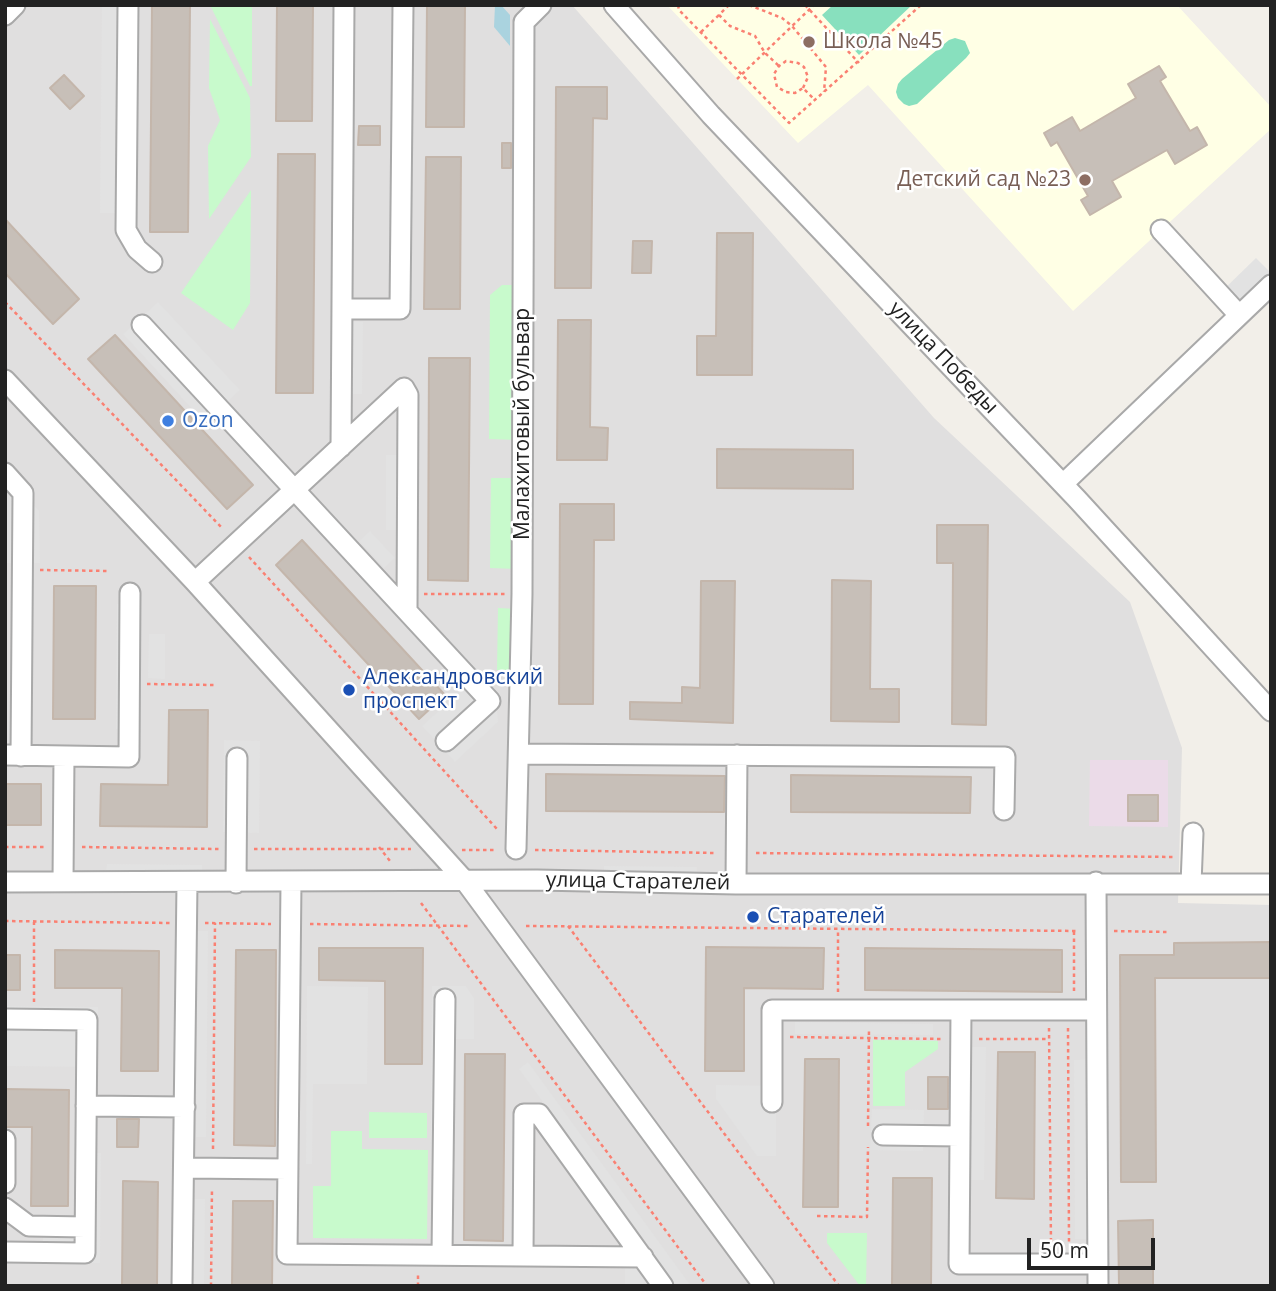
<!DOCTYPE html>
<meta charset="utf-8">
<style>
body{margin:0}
#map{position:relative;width:1276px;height:1291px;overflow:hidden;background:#f2efe9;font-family:"Open Sans",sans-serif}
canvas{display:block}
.frame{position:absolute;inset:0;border:7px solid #222;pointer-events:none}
.scale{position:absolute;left:1027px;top:1238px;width:128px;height:32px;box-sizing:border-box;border:4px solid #222;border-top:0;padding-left:9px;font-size:21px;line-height:24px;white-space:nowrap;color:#222;-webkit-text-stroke:5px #fff;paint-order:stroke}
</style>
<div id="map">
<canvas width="1276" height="1291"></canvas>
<div class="frame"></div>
<div class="scale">50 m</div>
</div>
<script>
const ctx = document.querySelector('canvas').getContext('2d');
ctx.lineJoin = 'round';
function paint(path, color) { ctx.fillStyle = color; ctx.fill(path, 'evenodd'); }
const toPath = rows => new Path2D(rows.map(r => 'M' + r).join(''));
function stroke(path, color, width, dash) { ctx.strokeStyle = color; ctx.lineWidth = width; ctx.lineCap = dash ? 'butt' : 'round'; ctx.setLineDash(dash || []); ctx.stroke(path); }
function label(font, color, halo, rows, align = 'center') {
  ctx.font = font + ' "Open Sans",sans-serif'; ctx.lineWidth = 5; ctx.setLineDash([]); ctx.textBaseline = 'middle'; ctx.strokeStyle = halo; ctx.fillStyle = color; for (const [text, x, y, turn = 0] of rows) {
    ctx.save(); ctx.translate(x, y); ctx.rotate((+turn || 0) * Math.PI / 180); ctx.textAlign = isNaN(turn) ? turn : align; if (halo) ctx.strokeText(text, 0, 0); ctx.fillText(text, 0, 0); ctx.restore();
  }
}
paint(toPath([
 [5,5,572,5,934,418,1130,602,1182,748,1178,903,1271,905,1271,1286,5,1286]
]), '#e0dfdf');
paint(toPath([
 [1090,760,1168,760,1168,827,1089,826]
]), '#ebdbe8');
paint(toPath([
 [667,5,1177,5,1271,107,1271,129,1073,311,868,85,798,143]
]), '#ffffe5');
paint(toPath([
 [210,5,252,5,252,86,250,86],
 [210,19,250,98,251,157,209,219,208,146,220,120,209,88],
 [251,190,250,303,233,330,181,293],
 [502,285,520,285,519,440,489,439,490,295],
 [491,478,518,478,517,569,490,568],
 [498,608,518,609,517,670,497,670],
 [873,1040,938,1041,938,1049,905,1072,905,1106,873,1106],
 [369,1112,427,1113,427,1138,369,1138],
 [331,1131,362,1131,362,1149,428,1150,427,1239,313,1238,313,1186,331,1186],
 [827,1233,867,1233,866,1286,860,1286,827,1243]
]), '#c8facc');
paint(toPath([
 [833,5,912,5,859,55,822,15],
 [955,38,965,41,970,53,966,58,917,104,909,106,904,104,898,98,896,92,898,84,902,79,949,40]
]), '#88e0be');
paint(toPath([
 [102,6,117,6,115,213,100,213],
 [1256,258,1271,273,1271,285,1239,315,1219,294],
 [158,302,240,390,205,423,123,334],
 [346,321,363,322,362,394,346,394],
 [386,455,400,455,399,530,386,530],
 [5,491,23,493,39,511,40,563,5,563],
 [370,531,395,558,384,568,359,541],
 [117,604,131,604,130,729,116,729],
 [149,634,165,634,165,679,148,678],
 [476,677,496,698,498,722,455,762,422,726],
 [224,740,260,741,259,833,223,832],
 [107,864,202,865,202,873,106,873],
 [604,866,697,867,696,883,604,882],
 [198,931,208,931,206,1137,196,1137],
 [307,986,368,987,367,1084,313,1084,312,1164,306,1164],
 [432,986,466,986,474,998,474,1039,439,1039,437,1239,430,1239],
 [5,1006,98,1007,97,1067,5,1066],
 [795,1022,933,1024,933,1035,795,1034],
 [971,1047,986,1047,984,1180,970,1180],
 [1089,1059,1090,1239,1075,1239,1074,1060],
 [528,1062,691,1286,625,1286,625,1263,659,1263,519,1069],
 [716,1085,776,1086,776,1156,757,1156,716,1099],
 [872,1109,924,1110,923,1151,870,1150],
 [94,1153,101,1153,100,1263,5,1262,5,1255,93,1256],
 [195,1199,205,1199,204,1286,194,1286],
 [43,1234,77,1235,77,1248,43,1247]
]), '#e2e2e2');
paint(toPath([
 [495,5,501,5,510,15,510,46,494,27]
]), '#aad3df');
const building = toPath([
 [152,5,190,5,188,232,150,232,152,5],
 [277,5,313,5,312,121,276,121,277,5],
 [427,5,465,5,464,127,426,127,427,5],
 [1159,66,1166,77,1160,81,1190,131,1197,127,1207,145,1175,164,1167,150,1112,181,1121,197,1090,215,1081,200,1088,196,1057,142,1051,146,1044,133,1072,117,1080,131,1136,98,1128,84,1159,66],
 [64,75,84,96,70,109,50,88,64,75],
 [556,87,607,87,607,119,593,118,591,288,555,288,556,87],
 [359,126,380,126,380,145,358,145,359,126],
 [502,143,511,143,511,168,502,168,502,143],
 [278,154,315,154,313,393,276,393,278,154],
 [426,157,461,157,460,309,424,309,426,157],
 [5,219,79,299,53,324,5,273,5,219],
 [717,233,753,233,752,375,697,375,697,336,716,336,717,233],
 [633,241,652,241,651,273,632,273,633,241],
 [558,320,591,320,590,427,608,428,607,460,557,460,558,320],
 [115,335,253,485,227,509,88,359,115,335],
 [429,358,470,358,468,581,428,580,429,358],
 [717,449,853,450,853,489,717,488,717,449],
 [560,504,614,504,614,540,594,540,593,704,559,704,560,504],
 [937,525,988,525,986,725,952,724,953,563,937,563,937,525],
 [302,540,445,695,419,719,276,565,302,540],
 [832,580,871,581,870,689,899,689,899,722,831,721,832,580],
 [701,581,735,581,733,723,630,719,630,702,682,703,682,687,700,688,701,581],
 [54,586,96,586,95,719,53,719,54,586],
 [169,710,208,710,207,827,100,826,101,784,168,785,169,710],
 [546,774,725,776,724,812,546,811,546,774],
 [791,775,971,777,970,813,791,812,791,775],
 [5,784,41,784,41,825,5,825,5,784],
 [1128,795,1158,795,1158,821,1128,821,1128,795],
 [1271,942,1271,978,1155,978,1156,1182,1121,1182,1120,955,1174,955,1174,943,1271,942],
 [706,947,824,948,823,989,744,988,744,1071,705,1071,706,947],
 [319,948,423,948,422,1064,385,1064,385,981,319,980,319,948],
 [865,948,1062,950,1062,992,865,990,865,948],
 [55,950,159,951,158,1071,121,1071,122,988,55,988,55,950],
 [236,950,276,950,275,1146,234,1145,236,950],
 [5,955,20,955,20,990,5,990,5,955],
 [998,1052,1035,1052,1034,1199,996,1198,998,1052],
 [465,1054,505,1054,503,1241,464,1240,465,1054],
 [805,1059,839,1059,838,1207,803,1207,805,1059],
 [928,1077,948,1077,948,1109,928,1109,928,1077],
 [5,1089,69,1090,68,1206,31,1206,32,1127,5,1127,5,1089],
 [117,1119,139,1119,138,1147,117,1147,117,1119],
 [893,1178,932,1178,931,1286,892,1286,893,1178],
 [123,1181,158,1182,157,1286,122,1286,123,1181],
 [233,1201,273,1201,272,1286,232,1286,233,1201],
 [1153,1220,1153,1286,1119,1286,1118,1221,1153,1220]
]);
paint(building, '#c7bfb8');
stroke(building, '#c4b6ab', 2);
const minor = toPath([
 [128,5,126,230,137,249,152,262],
 [614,5,711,115,1077,499,1271,711],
 [5,15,15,5],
 [1161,230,1239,315],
 [342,309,400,309,403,5],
 [142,325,490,701,446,741],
 [5,380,195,582,465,881,764,1286],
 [341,447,344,5],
 [5,473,23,493,21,756],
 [1063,484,1271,285],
 [195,582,404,388,408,395,407,610],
 [520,754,1005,757,1004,810],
 [5,755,129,757,130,593],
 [516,849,522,594,524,22,541,5],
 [5,882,537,880,736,884,1271,884],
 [63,882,64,756],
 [1096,882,1098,1286],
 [236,883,237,758],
 [291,883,287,1254,643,1257],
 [736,884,737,755],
 [1191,884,1193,833],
 [961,1010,959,1264,1098,1264],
 [5,1019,87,1020,85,1253,5,1252],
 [772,1102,772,1010,1096,1010],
 [86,1106,185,1107],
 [883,1135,960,1136],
 [5,1140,5,1183],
 [184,1168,288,1169],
 [5,1208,29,1226,85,1227],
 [442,1255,445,999],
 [523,1256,524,1114,539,1114,663,1286],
 [182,1286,187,883]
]);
stroke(minor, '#a9a9a9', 23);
stroke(toPath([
 [678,5,679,10,789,123,921,5],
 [729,5,719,15,730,26,755,36,765,53,779,66],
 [749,5,782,18,792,26,826,67,824,92],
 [805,5,859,63],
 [701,32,719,15],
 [737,79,814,5],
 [803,88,808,77,804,67,798,63,786,61,779,66,774,74,777,87,786,92,795,93,803,88,815,100],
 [5,302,223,529],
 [249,557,497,829],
 [40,570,110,571],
 [424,594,505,594],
 [147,684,214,685],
 [5,847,44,847],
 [82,847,219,849],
 [379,847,390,861],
 [254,849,411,849],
 [462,850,497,850],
 [535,850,717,853],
 [756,853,1176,857],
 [421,903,707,1286],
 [5,921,170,923],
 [205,923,271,924],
 [310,924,468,926],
 [526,926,1079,931],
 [568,926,839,1286],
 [1114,931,1169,932],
 [1074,991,1074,931],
 [838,992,838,929],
 [34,1002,34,922],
 [1049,1028,1051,1245],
 [1068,1028,1069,1245],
 [790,1037,944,1039],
 [979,1039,1049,1039],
 [868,1126,869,1028],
 [213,1149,215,923],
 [817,1216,867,1217,868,1147],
 [211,1286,212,1188],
 [418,1286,418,1273]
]), '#fa8072', 2.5, [3.5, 3.5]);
stroke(minor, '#fff', 19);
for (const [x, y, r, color] of [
 [809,42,7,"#8d6e63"],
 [1085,180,7,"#8d6e63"],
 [168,421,7,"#3f7fe0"],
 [349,690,7,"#1a4fb4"],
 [753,917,7,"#1a4fb4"]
]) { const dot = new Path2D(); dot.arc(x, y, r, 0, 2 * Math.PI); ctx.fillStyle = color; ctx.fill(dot); stroke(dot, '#fff', 2.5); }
label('21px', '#785e54', '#fff', [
 ["Школа №45",823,42],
 ["Детский сад №23",1071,180,"right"]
], 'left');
label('21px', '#222', '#fff', [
 ["улица Победы",943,358,46],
 ["Малахитовый бульвар",523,424,-90],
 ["улица Старателей",638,882,1]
]);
label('21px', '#366cbe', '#fff', [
 ["Ozon",182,421]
], 'left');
label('21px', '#164399', '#fff', [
 ["Александровский",363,678],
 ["проспект",363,702],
 ["Старателей",767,917]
], 'left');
</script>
